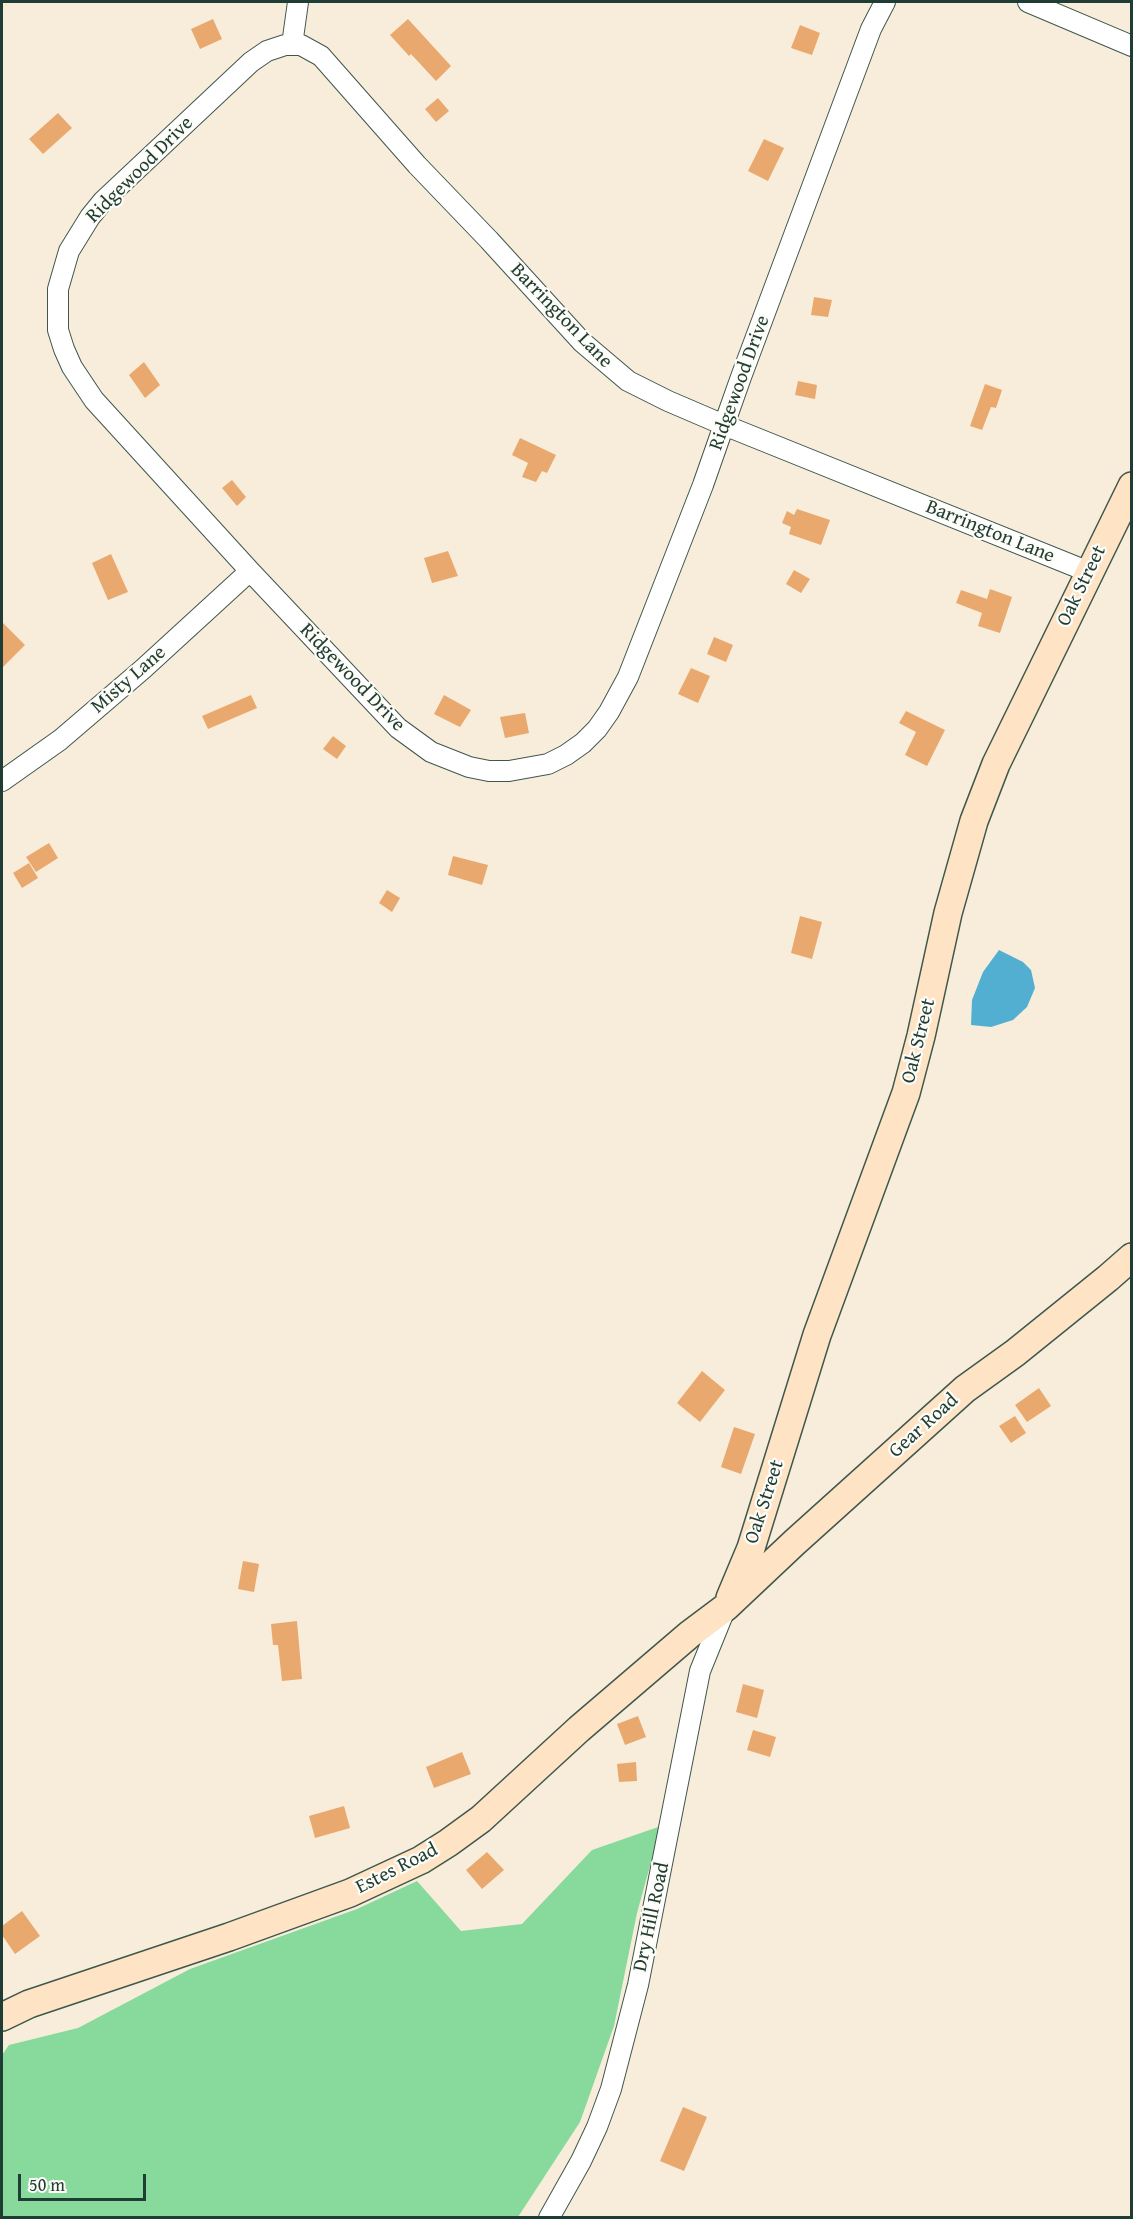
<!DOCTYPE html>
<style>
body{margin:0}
#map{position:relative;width:1133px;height:2219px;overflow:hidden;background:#f7edda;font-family:"Gentium Book Plus",serif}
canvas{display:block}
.frame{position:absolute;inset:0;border:3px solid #1f3d34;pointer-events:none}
.scale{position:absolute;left:18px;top:2174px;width:128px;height:27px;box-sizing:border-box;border:3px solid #1f3d34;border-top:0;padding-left:8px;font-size:18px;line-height:21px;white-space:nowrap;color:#1f3d34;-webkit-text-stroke:4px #fdfcf7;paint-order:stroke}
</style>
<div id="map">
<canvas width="1133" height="2219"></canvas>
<div class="frame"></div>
<div class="scale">50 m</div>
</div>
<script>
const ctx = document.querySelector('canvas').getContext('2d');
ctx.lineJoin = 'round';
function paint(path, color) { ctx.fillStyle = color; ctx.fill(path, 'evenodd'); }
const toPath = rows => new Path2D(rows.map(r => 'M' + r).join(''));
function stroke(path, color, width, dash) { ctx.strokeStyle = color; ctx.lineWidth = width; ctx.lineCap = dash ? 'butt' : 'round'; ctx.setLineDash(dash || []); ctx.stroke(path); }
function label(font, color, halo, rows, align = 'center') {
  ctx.font = font + ' "Gentium Book Plus",serif'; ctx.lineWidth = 4.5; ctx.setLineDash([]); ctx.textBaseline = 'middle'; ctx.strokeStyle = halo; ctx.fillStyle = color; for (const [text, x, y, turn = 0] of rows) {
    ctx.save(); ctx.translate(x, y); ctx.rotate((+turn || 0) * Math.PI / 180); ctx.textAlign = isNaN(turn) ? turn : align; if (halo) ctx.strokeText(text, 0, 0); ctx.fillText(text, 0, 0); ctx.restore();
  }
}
paint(toPath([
 [661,1826,637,1913,614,2026,580,2122,518,2217,2,2218,2,2055,9,2045,78,2028,190,1969,357,1909,417,1881,461,1931,522,1924,592,1850]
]), '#87da9b');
paint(toPath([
 [999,950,1023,962,1031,970,1035,988,1027,1007,1013,1020,991,1027,971,1025,972,1000,983,972]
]), '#53afd1');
paint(toPath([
 [213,19,222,39,200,49,191,29],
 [408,19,451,66,436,81,411,54,409,56,390,35],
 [800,25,820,33,812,55,791,48],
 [438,98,449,111,436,122,425,109],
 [58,113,72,128,43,154,29,139],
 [764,139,784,148,768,181,748,171],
 [814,297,832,300,828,317,811,315],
 [144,362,160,385,145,398,129,375],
 [798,381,817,385,815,399,795,395],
 [985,384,1002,390,996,408,991,407,982,430,970,426],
 [520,438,556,455,547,473,542,471,536,482,522,477,528,463,512,455],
 [232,480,246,497,237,506,222,488],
 [797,509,830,520,821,545,789,534,791,527,782,523,787,511,794,515],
 [448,551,458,576,432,583,424,558],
 [111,554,128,592,108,600,92,563],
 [794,570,810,579,801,593,786,584],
 [990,589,1012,597,1000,633,978,626,982,613,956,603,961,590,987,599],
 [2,622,25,645,2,668],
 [714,637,733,645,726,662,707,654],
 [691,668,710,676,698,703,678,694],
 [251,695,257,708,208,729,202,716],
 [444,695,471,710,460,727,434,714],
 [906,711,945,730,927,766,905,755,916,732,899,723],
 [525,713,529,733,505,738,500,717],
 [333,736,346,746,337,759,323,749],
 [49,843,58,858,36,872,26,857],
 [453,856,488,865,482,885,448,875],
 [29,863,38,878,22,888,13,873],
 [387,890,400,898,392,912,379,903],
 [800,916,822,922,812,959,791,953],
 [702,1371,725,1390,700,1422,677,1403],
 [1039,1388,1051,1406,1027,1422,1015,1405],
 [1015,1416,1026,1433,1011,1443,999,1426],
 [734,1427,755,1434,741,1474,721,1467],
 [243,1561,259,1564,254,1592,238,1589],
 [297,1621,302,1679,282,1681,278,1645,273,1645,271,1624],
 [743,1684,764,1690,757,1718,736,1712],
 [638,1716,646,1737,625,1745,617,1724],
 [753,1730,776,1737,770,1757,747,1750],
 [462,1752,471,1774,434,1788,426,1767],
 [636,1762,637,1781,619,1782,617,1764],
 [344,1806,350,1828,315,1838,309,1816],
 [487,1852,504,1870,482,1889,466,1870],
 [22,1911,40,1936,15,1954,2,1935,2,1926],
 [683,2107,707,2117,684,2171,660,2161]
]), '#e9a96e');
const street = toPath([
 [885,2,871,29,741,377,724,425,703,485,628,677,609,712,597,729,583,743,566,755,548,764,509,771,489,771,469,767,431,752,398,728,250,571,94,400,72,367,64,349,58,330,58,289,69,251,90,217,103,201,251,62,267,51,285,45,301,45,321,56,417,165,489,240,582,342,628,381,668,401,724,425,1089,572],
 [1028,2,1132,46],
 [292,45,298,2],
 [2,781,60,740,143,669,250,571],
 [549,2218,581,2161,597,2127,611,2089,638,1985,700,1671,726,1607]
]);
const secondary = toPath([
 [730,1598,751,1548,817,1335,906,1093,921,1036,948,913,974,821,996,764,1132,486],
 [2,2017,29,2004,229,1937,350,1893,421,1860,448,1843,481,1819,579,1729,690,1634,726,1607,795,1542,965,1389,1015,1353,1108,1278,1132,1257]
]);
stroke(street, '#3f574d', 22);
stroke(secondary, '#3f574d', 30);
stroke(street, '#fff', 20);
stroke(secondary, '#fee4c5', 27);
label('20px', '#1f3d34', '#fdfcf7', [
 ["Ridgewood Drive",140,170,-45],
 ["Barrington Lane",561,316,46],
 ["Ridgewood Drive",740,383,-70],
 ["Barrington Lane",990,532,22],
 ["Oak Street",1082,586,-64],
 ["Ridgewood Drive",352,678,46],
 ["Misty Lane",129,680,-41],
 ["Oak Street",919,1041,-76],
 ["Gear Road",924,1426,-42],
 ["Oak Street",765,1502,-72],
 ["Estes Road",397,1869,-27],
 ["Dry Hill Road",652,1917,-78]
]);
</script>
